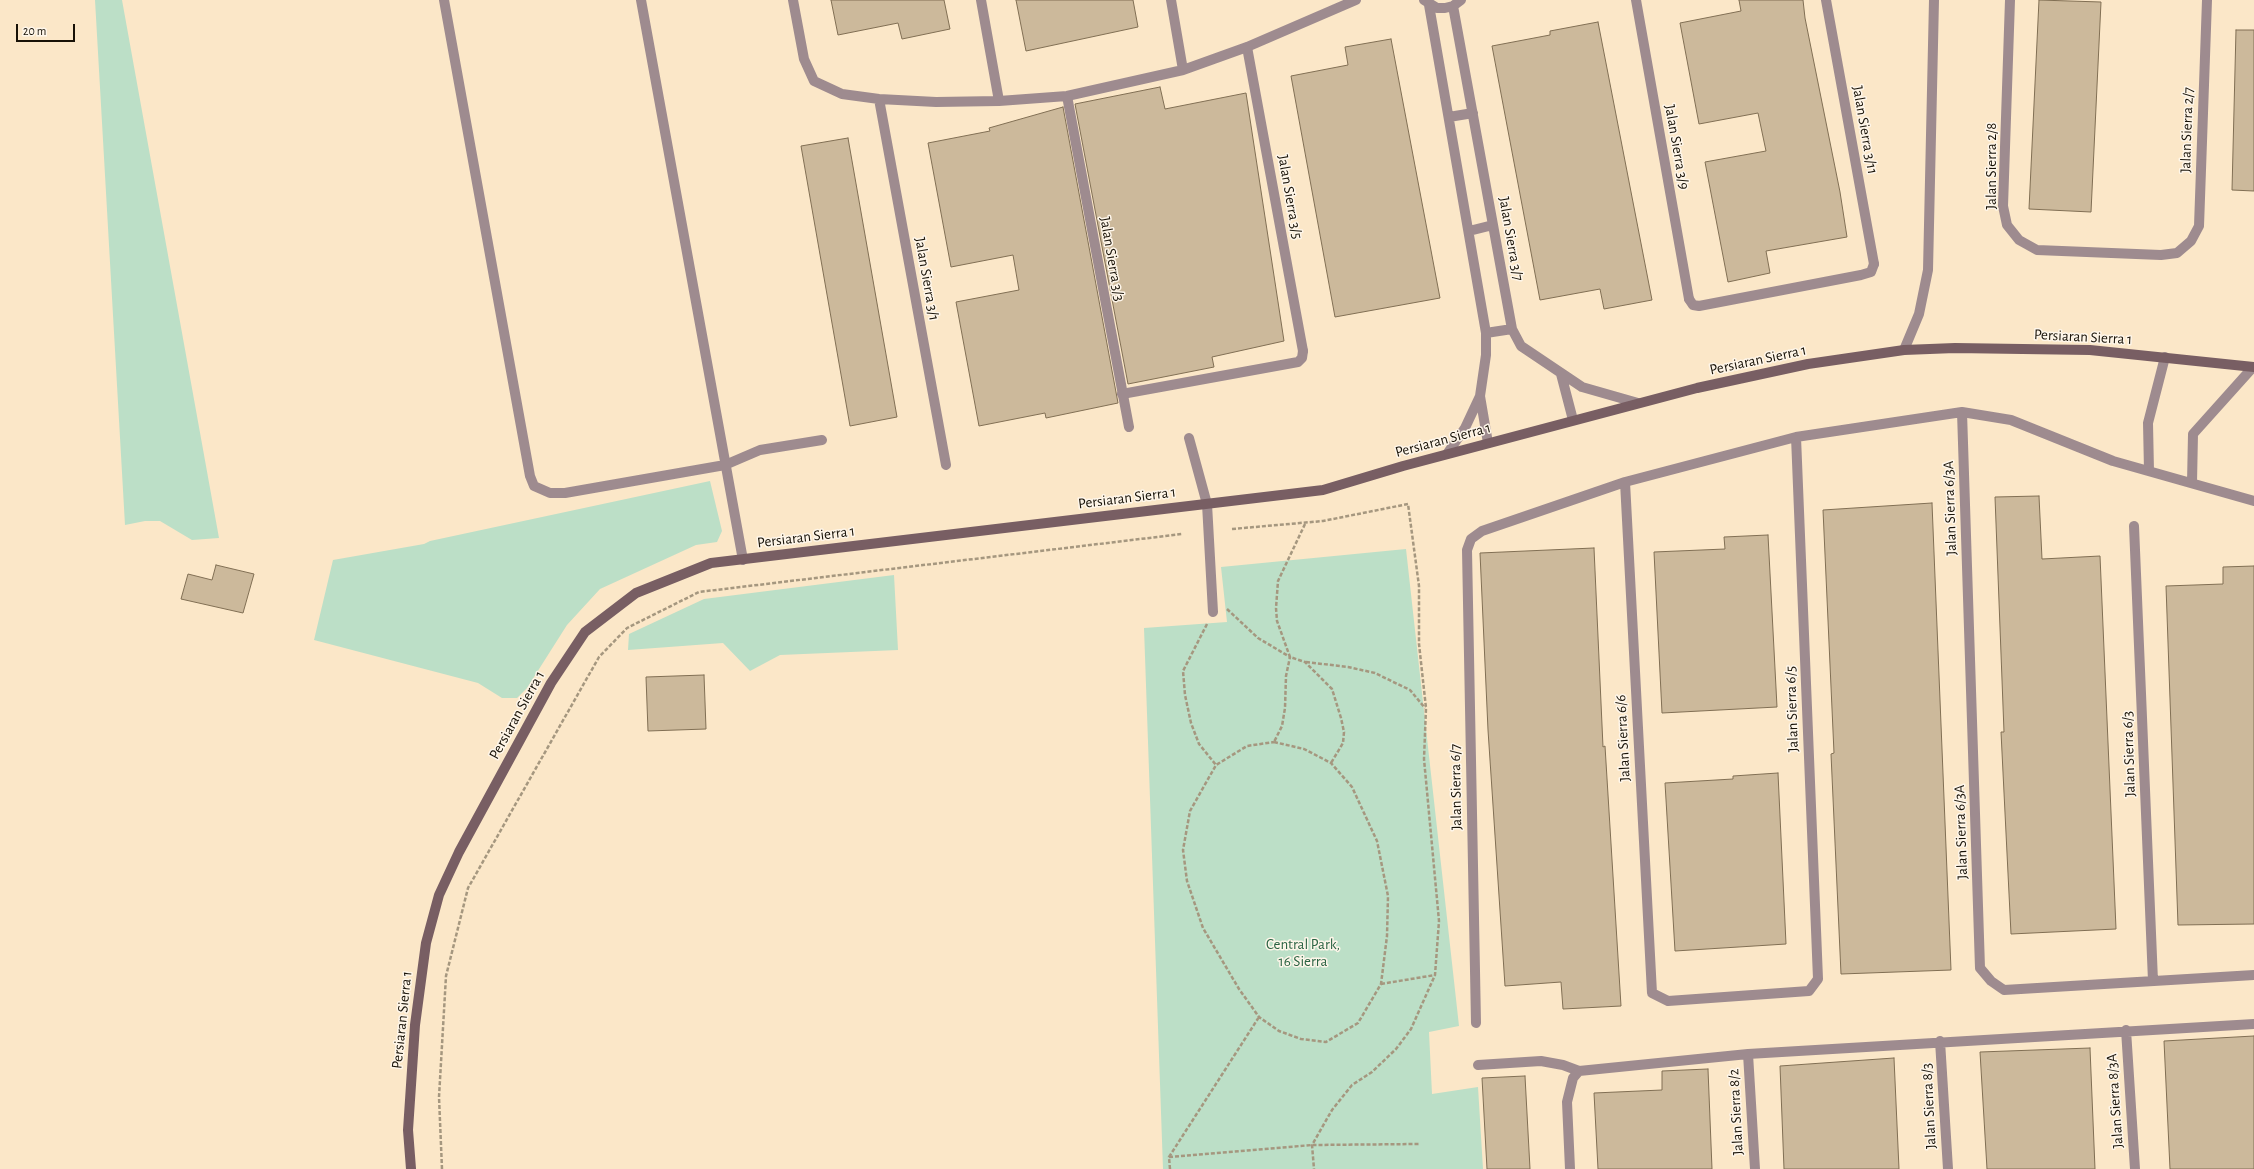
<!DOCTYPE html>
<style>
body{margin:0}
#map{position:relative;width:2254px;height:1169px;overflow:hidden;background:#fbe7c8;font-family:"Alegreya Sans",sans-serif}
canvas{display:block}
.scale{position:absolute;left:16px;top:24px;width:59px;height:18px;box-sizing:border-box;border:2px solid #181207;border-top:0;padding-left:5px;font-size:12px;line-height:14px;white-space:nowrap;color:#181207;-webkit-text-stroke:3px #fef6ea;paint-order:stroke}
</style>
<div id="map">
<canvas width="2254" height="1169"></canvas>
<div class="scale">20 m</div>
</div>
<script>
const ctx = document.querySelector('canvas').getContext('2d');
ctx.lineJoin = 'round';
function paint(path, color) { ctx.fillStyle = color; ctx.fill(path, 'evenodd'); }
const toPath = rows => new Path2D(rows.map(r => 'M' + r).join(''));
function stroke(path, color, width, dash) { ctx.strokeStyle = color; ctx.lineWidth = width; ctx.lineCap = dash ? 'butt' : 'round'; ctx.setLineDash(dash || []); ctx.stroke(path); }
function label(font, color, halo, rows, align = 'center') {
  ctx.font = font + ' "Alegreya Sans",sans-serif'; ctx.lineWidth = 3; ctx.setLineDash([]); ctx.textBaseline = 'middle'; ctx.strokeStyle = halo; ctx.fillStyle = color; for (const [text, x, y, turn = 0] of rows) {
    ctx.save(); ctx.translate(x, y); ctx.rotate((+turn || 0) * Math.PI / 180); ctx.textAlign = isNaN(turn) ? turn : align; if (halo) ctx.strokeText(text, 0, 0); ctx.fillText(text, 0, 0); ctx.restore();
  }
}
paint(toPath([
 [95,0,122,0,219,538,192,540,160,521,145,521,125,525],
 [710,481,722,531,717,542,696,545,600,589,567,625,527,688,517,698,502,698,478,683,314,640,333,560,424,544,430,541],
 [1406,549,1459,1026,1429,1032,1432,1094,1478,1087,1483,1169,1163,1169,1144,628,1227,622,1221,567],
 [894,575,898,650,780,655,750,671,723,643,628,650,629,634,704,599]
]), '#bcdfc7');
const building = toPath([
 [831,0,944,0,950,29,902,39,898,23,838,35,831,0],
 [1016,0,1133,0,1138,27,1026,51,1016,0],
 [1739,0,1803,0,1805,18,1840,192,1847,237,1766,251,1770,273,1728,282,1705,162,1766,151,1758,113,1699,124,1680,23,1741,11,1739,0],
 [2039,0,2101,2,2091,212,2029,209,2039,0],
 [1598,22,1652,300,1604,309,1600,289,1540,300,1492,46,1550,35,1550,31,1598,22],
 [2236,30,2254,30,2254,191,2232,190,2236,30],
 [1391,39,1440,298,1335,317,1291,76,1348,65,1345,47,1391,39],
 [1160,87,1165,109,1246,93,1284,341,1212,357,1214,367,1128,384,1075,104,1160,87],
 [1063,107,1118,403,1046,418,1045,413,979,426,956,302,1019,290,1013,255,951,267,928,143,990,131,989,128,1063,107],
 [848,138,897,417,850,426,801,146,848,138],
 [2039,496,2042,559,2100,556,2116,929,2011,934,2001,732,2004,732,1995,497,2039,496],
 [1932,503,1951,970,1841,974,1831,754,1834,753,1823,510,1932,503],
 [1768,535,1777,707,1662,713,1654,552,1725,549,1724,537,1768,535],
 [1594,548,1603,747,1605,746,1621,1006,1563,1009,1561,982,1505,986,1488,730,1480,553,1594,548],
 [216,565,254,574,243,613,181,599,188,574,212,580,216,565],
 [2254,566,2254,924,2178,925,2166,586,2223,584,2223,567,2254,566],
 [704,675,706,729,648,731,646,677,704,675],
 [1778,773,1786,944,1675,951,1665,783,1733,779,1733,776,1778,773],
 [2254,1036,2254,1169,2170,1169,2164,1041,2254,1036],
 [2090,1048,2095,1169,1987,1169,1980,1052,2090,1048],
 [1894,1058,1899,1169,1784,1169,1780,1066,1894,1058],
 [1708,1069,1712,1169,1598,1169,1594,1093,1662,1090,1662,1071,1708,1069],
 [1525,1076,1530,1169,1487,1169,1482,1078,1525,1076]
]);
paint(building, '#ccb99b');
stroke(building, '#816f54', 1);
stroke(toPath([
 [1305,524,1278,581,1276,608,1277,621,1290,657,1305,662,1332,689,1341,718,1344,732,1343,743,1331,763],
 [1232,529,1323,521,1408,504,1419,586,1419,644,1426,708,1424,759,1439,921,1435,975,1411,1029,1396,1049,1372,1072,1352,1085,1332,1110,1312,1145,1314,1169],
 [1227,609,1258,638,1290,657,1286,676,1285,708,1282,726,1274,742],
 [1207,624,1183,671,1185,695,1191,723,1199,744,1216,765],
 [1306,662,1348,667,1375,673,1410,690,1425,708],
 [1274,742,1304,749,1331,763,1352,787,1377,841,1388,896,1387,936,1381,984,1358,1023,1326,1042,1301,1039,1279,1031,1259,1017,1239,989,1203,928,1187,881,1183,850,1190,811,1216,765,1247,746,1274,742],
 [1381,984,1435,975],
 [1169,1157,1312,1145,1419,1144],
 [442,1169,439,1097,446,976,468,888,599,657,627,628,699,592,1182,534],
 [1170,1169,1169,1157,1259,1017]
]), '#a5977f', 2.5, [4, 2]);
stroke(toPath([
 [1689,299,1693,305,1699,306,1861,275,1871,272,1874,264],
 [1904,350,1919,314,1928,270,1934,0],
 [1122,394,1298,362,1302,358,1303,351],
 [1189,438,1207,504,1213,612],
 [1478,1065,1541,1061,1563,1065,1579,1071]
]), '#9e8b8f', 10);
stroke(toPath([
 [444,0,530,476,534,486,550,493,565,493,725,465,760,450,822,440],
 [641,0,743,560],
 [793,0,804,59,814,81,842,94,879,99,936,102,999,101,1067,96,1183,70,1247,47,1356,0],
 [981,0,999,101],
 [1171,0,1183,70],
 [1424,0,1437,8,1445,8,1453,6,1461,0],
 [1636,0,1689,299],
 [1826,0,1874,264],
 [2010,0,2003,206,2007,225,2019,240,2037,250,2161,255,2177,253,2191,241,2199,226,2207,0],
 [1429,5,1486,333,1486,355,1480,396,1465,428,1447,454],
 [1453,6,1512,329,1521,346,1582,387,1638,403],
 [1247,47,1303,351],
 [1067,96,1129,427],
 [879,99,946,465],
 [1449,117,1473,113],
 [1469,231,1493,225],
 [1486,333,1512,329],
 [1561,374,1573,420],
 [1480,396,1488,443],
 [1962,412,1980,968,1991,981,2004,990,2254,975],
 [2149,471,2148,423,2165,357],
 [1625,482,1652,993,1668,1001,1809,991,1818,979,1796,437],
 [2192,483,2193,434,2253,367],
 [2134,526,2153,981],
 [1476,1023,1467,550,1471,539,1482,531,1625,482,1796,437,1962,412,2011,420,2113,461,2254,501],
 [2126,1030,2135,1169],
 [1940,1041,1948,1169],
 [1748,1054,1755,1169],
 [1570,1169,1567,1102,1573,1078,1579,1071,1748,1054,2254,1024]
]), '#9e8b8f', 10);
stroke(toPath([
 [411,1169,408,1130,415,1025,426,943,439,895,459,852,551,683,585,632,636,593,711,563,1323,490,1403,466,1697,388,1808,364,1904,350,1955,348,2090,350,2254,367]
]), '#785e63', 10);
label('15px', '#181207', '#fef6ea', [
 ["Jalan Sierra 3/11",1865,130,80],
 ["Jalan Sierra 2/7",2187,130,-88],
 ["Jalan Sierra 3/9",1677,147,80],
 ["Jalan Sierra 2/8",1991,166,-90],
 ["Jalan Sierra 3/5",1290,197,80],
 ["Jalan Sierra 3/7",1511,239,80],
 ["Jalan Sierra 3/3",1112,259,80],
 ["Jalan Sierra 3/1",927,279,80],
 ["Persiaran Sierra 1",2083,337,3],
 ["Persiaran Sierra 1",1758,360,-12],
 ["Persiaran Sierra 1",1443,440,-15],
 ["Persiaran Sierra 1",1127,498,-7],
 ["Jalan Sierra 6/3A",1950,508,-92],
 ["Persiaran Sierra 1",806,537,-7],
 ["Jalan Sierra 6/5",1792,709,-92],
 ["Persiaran Sierra 1",517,715,-61],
 ["Jalan Sierra 6/6",1623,738,-93],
 ["Jalan Sierra 6/3",2129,754,-92],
 ["Jalan Sierra 6/7",1456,787,-91],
 ["Jalan Sierra 6/3A",1961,832,-92],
 ["Persiaran Sierra 1",402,1020,-84],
 ["Jalan Sierra 8/3A",2115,1101,-94],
 ["Jalan Sierra 8/3",1929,1106,-93],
 ["Jalan Sierra 8/2",1736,1112,-93]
]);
label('15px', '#2a6342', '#fef6ea', [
 ["Central Park,",1303,944],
 ["16 Sierra",1303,961]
]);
</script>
